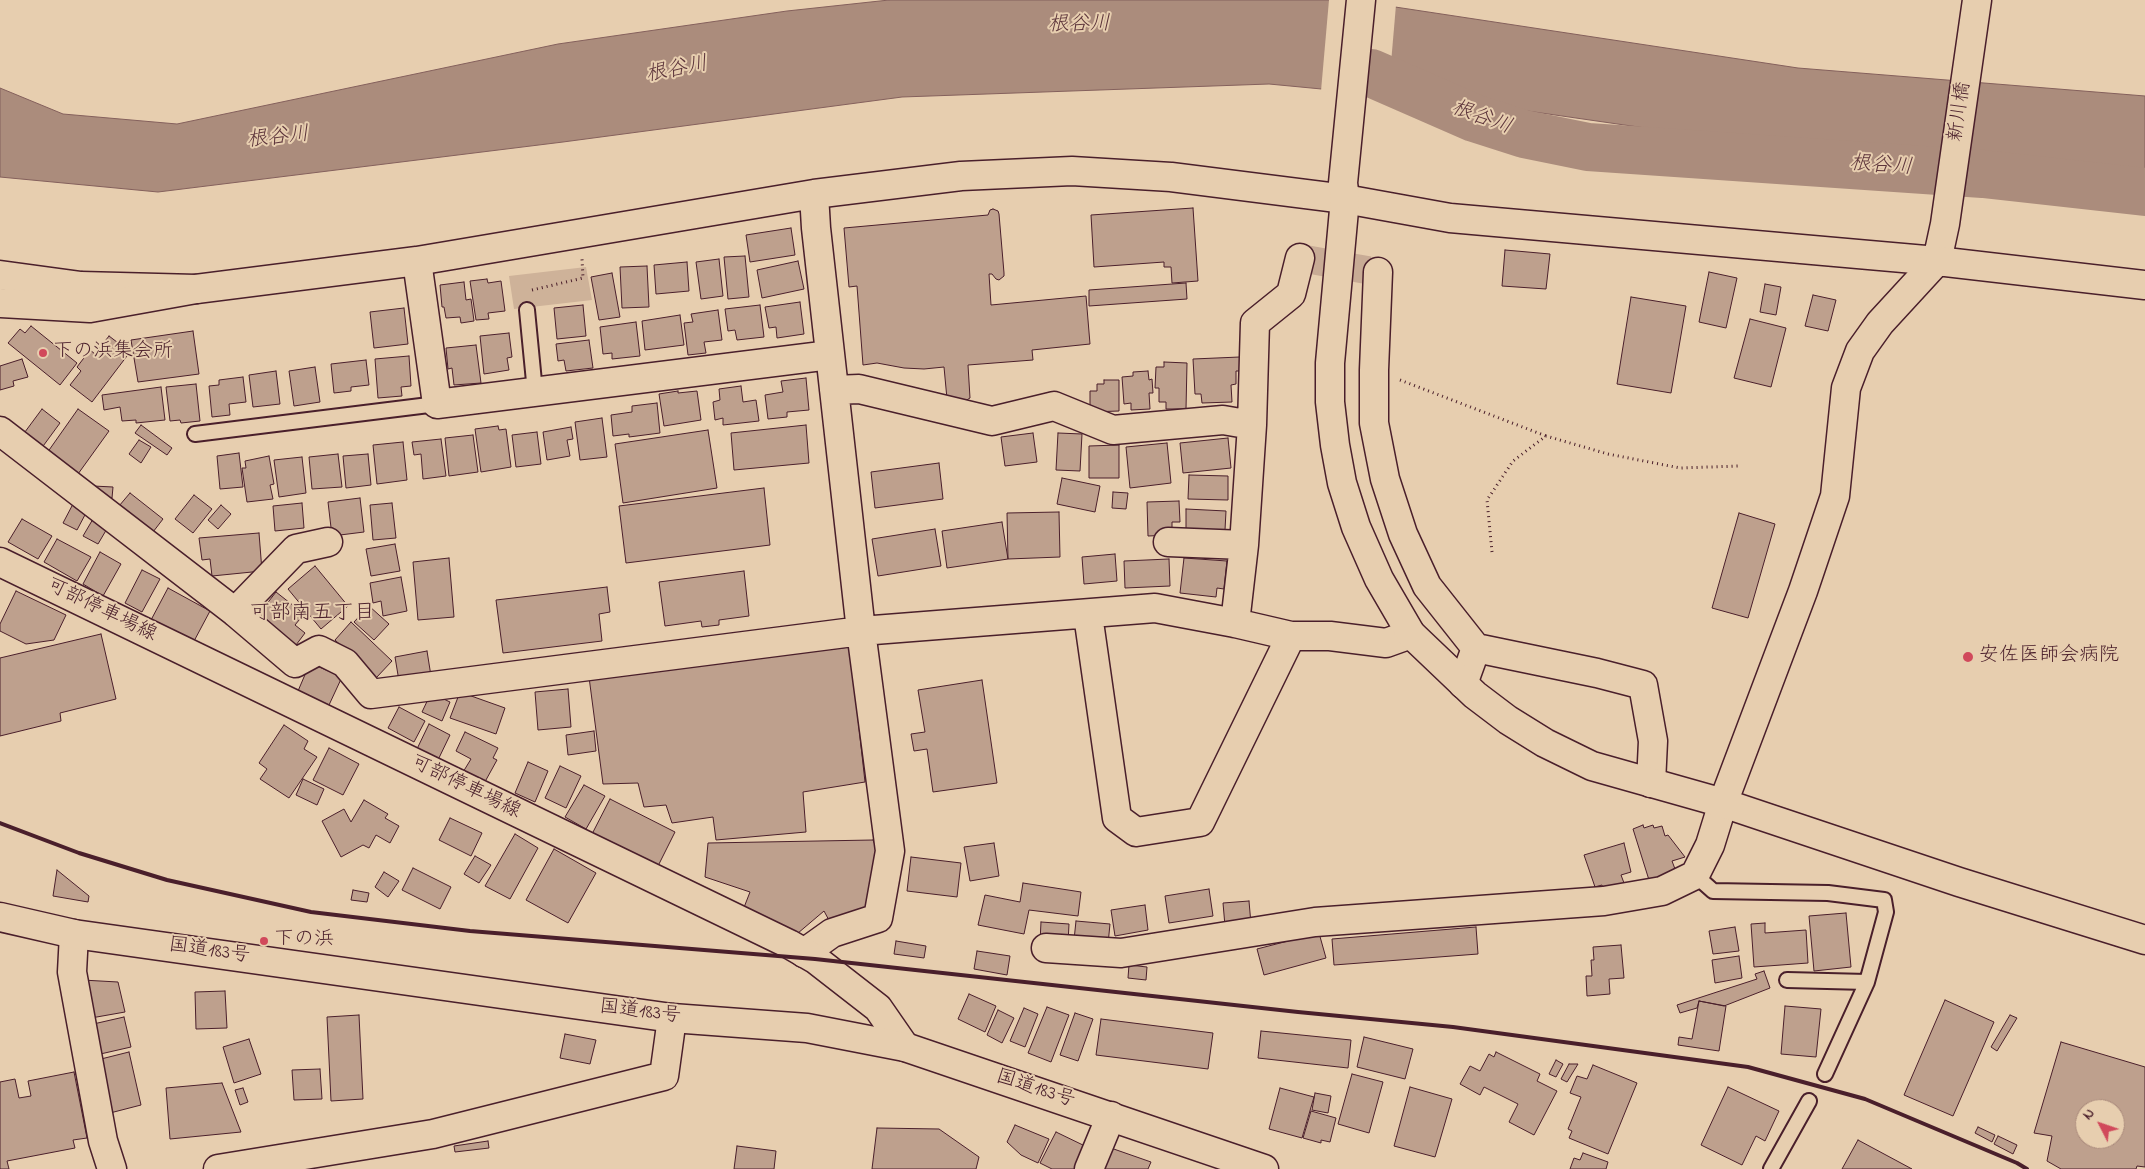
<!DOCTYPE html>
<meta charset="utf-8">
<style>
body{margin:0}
#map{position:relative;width:2145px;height:1169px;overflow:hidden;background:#e7ceaf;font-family:"Indie Flower",sans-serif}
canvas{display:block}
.north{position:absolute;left:2075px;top:1099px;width:50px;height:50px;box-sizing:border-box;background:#e7ceaf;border:1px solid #a8887a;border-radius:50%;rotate:311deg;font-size:14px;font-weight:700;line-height:20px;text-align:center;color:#4a1f2b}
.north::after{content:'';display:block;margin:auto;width:18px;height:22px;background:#d1495b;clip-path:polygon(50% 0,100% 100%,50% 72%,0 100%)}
</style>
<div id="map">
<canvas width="2145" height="1169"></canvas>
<div class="north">N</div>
</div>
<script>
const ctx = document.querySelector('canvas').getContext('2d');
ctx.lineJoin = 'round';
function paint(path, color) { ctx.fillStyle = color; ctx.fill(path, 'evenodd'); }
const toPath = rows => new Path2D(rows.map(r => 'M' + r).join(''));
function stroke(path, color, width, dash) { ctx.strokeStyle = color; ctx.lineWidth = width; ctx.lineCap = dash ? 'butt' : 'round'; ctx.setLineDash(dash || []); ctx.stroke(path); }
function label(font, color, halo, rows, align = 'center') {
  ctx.font = font + ' "Indie Flower","Klee One",sans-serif'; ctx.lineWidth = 4; ctx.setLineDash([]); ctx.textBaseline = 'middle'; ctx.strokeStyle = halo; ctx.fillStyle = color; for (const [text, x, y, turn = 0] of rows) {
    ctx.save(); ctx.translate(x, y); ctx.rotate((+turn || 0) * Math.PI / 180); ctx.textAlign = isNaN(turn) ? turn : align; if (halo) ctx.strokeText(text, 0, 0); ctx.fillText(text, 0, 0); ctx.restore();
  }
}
paint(toPath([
 [586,267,592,300,514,309,509,276]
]), '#ceb299');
const water = toPath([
 [889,0,1349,0,1798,68,2145,96,2145,182,1763,145,1479,104,1269,84,902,97,563,142,158,192,0,177,0,88,63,114,177,124,558,44,787,11,889,0]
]);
paint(water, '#ab8c7c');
stroke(water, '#84605c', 1);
paint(toPath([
 [1329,0,1365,0,1396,5,1388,98,1321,91]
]), '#e7ceaf');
stroke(toPath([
 [1371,73,1474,118,1524,134,1588,147,1983,174,2145,192]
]), '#ab8c7c', 48);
const building = toPath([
 [1193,208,1198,281,1172,283,1171,267,1164,267,1164,262,1094,267,1091,215,1193,208],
 [993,209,998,211,999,214,1004,273,1004,276,999,280,996,279,992,274,989,274,991,305,1086,296,1090,344,1032,350,1033,360,968,365,970,398,965,401,947,399,944,367,924,369,904,368,877,363,863,365,857,286,849,287,844,228,988,215,990,210,993,209],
 [791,228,795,255,750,262,746,235,791,228],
 [1505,250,1550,254,1546,289,1502,286,1505,250],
 [745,256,749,297,728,299,724,257,745,256],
 [719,259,723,296,701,299,696,262,719,259],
 [798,261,804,289,762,298,757,270,798,261],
 [687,262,689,291,656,294,654,265,687,262],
 [647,266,649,307,622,308,620,267,647,266],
 [1709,272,1737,278,1726,328,1699,322,1709,272],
 [612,273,620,317,599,320,591,277,612,273],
 [487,279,488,283,501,281,505,311,488,313,489,319,476,320,470,281,487,279],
 [464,282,466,300,471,299,474,321,461,323,460,317,446,318,444,307,442,307,440,285,464,282],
 [1186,283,1187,299,1089,306,1089,290,1186,283],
 [1765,284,1781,287,1776,315,1760,312,1765,284],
 [1813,295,1836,300,1828,331,1805,326,1813,295],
 [1631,297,1686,306,1671,393,1617,384,1631,297],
 [800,302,804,334,777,338,776,327,769,328,765,307,800,302],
 [583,305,586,336,557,339,554,308,583,305],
 [760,305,764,337,737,340,735,330,728,331,725,309,760,305],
 [404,308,408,344,374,348,370,312,404,308],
 [718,310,722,340,704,342,706,353,688,355,684,323,693,322,691,314,718,310],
 [680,315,684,345,645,350,642,321,680,315],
 [1750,319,1786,328,1771,387,1734,378,1750,319],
 [636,322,640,356,612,359,612,353,603,354,600,327,636,322],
 [31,326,77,363,60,385,8,343,20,329,25,333,31,326],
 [193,331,199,374,138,382,131,340,193,331],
 [509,333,512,357,507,358,509,370,484,374,480,336,509,333],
 [109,336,130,352,92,402,70,385,81,371,77,367,90,350,95,354,109,336],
 [589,340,593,368,566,371,564,360,558,361,556,344,589,340],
 [476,345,481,383,454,385,452,368,448,369,446,348,476,345],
 [409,356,411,386,401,387,402,396,378,398,375,359,409,356],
 [1240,357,1241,371,1236,371,1236,384,1231,385,1232,402,1202,403,1201,394,1195,394,1193,359,1240,357],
 [22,359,28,377,13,381,14,386,0,390,0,366,22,359],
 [366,360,369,385,351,387,351,391,334,393,331,364,366,360],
 [1164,362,1187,363,1186,409,1166,409,1166,402,1159,402,1159,388,1155,388,1156,367,1164,367,1164,362],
 [315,367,320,402,294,406,289,371,315,367],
 [276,371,280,404,253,407,249,375,276,371],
 [1148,371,1149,380,1152,379,1153,393,1149,393,1150,409,1131,410,1131,403,1124,404,1122,377,1133,376,1133,372,1148,371],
 [243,377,246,402,229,404,230,415,212,417,209,386,219,385,219,380,243,377],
 [806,378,809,410,787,412,787,417,768,419,765,395,783,392,781,381,806,378],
 [1104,380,1119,380,1119,411,1090,412,1090,391,1097,391,1097,384,1104,384,1104,380],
 [196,384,200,421,181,423,180,420,170,421,166,387,196,384],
 [741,386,743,402,756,400,759,421,723,425,723,418,715,420,713,402,720,400,719,389,741,386],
 [161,387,165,420,136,423,136,420,122,421,120,407,104,410,102,395,161,387],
 [678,391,678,393,697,391,701,420,664,426,659,394,678,391],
 [657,403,660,433,629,437,629,434,613,436,611,415,632,412,632,406,657,403],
 [42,409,60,423,38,453,19,440,42,409],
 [78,409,109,431,78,474,47,453,78,409],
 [602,418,607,457,580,460,575,422,602,418],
 [141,425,172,448,167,455,135,433,141,425],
 [806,425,809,463,734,470,731,433,806,425],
 [498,426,499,430,506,429,511,467,481,472,475,429,498,426],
 [571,427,573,439,567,440,570,456,547,460,543,432,571,427],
 [708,430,717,488,623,503,615,444,708,430],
 [537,432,541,464,516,467,512,435,537,432],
 [1033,433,1037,462,1005,466,1001,437,1033,433],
 [1058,433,1082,434,1080,471,1056,470,1058,433],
 [473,435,478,472,449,476,445,438,473,435],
 [1228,438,1231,468,1183,473,1180,443,1228,438],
 [441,439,446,476,423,479,421,454,414,455,412,442,441,439],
 [139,440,151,447,141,463,129,454,139,440],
 [403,442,407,480,377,484,373,445,403,442],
 [1167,443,1171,483,1130,488,1126,447,1167,443],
 [1119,445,1119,478,1089,478,1089,446,1119,445],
 [239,453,243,487,220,489,217,456,239,453],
 [338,454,342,487,312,489,309,457,338,454],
 [368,454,371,485,346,488,343,456,368,454],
 [269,456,274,484,270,485,273,499,247,502,242,468,246,468,245,461,269,456],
 [302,457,306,493,279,497,274,460,302,457],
 [939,463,943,499,875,508,871,472,939,463],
 [1189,475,1228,476,1228,500,1188,499,1189,475],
 [1062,478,1100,486,1095,512,1057,504,1062,478],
 [93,486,113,487,112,498,92,497,93,486],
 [764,488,770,545,626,563,619,506,764,488],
 [1113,492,1128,493,1126,509,1112,508,1113,492],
 [130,493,163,519,153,532,119,506,130,493],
 [194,495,212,509,193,533,175,519,194,495],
 [360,498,364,532,332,536,328,502,360,498],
 [1179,501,1180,522,1172,522,1172,535,1148,536,1147,502,1179,501],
 [302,503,304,528,275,531,273,506,302,503],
 [392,503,396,538,373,540,370,505,392,503],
 [73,504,87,511,77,530,63,523,73,504],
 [221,505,231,514,218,529,208,520,221,505],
 [1186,509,1226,511,1225,530,1186,529,1186,509],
 [1059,512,1060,557,1008,559,1007,513,1059,512],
 [1739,513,1775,524,1748,618,1712,608,1739,513],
 [22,519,52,536,38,559,8,542,22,519],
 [93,519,108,527,98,544,83,536,93,519],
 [1002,522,1008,559,947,568,942,531,1002,522],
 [935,529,941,566,878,576,872,539,935,529],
 [259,533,262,571,212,576,210,559,202,560,199,538,259,533],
 [57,539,91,557,77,581,44,562,57,539],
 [395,544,400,571,371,576,366,549,395,544],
 [100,552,121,564,103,596,83,584,100,552],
 [1115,554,1117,581,1084,584,1082,557,1115,554],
 [449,558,454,617,418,620,413,562,449,558],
 [1184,558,1227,561,1224,589,1217,588,1216,597,1180,593,1184,558],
 [1169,559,1170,586,1125,588,1124,561,1169,559],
 [315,566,348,606,321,629,288,589,315,566],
 [142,570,160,579,142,612,125,603,142,570],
 [744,571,749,616,719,620,719,625,702,627,701,621,665,626,659,582,744,571],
 [401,577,407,611,383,616,381,601,373,603,370,583,401,577],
 [607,587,610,612,599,614,602,641,503,653,496,600,607,587],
 [168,588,210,611,193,643,151,620,168,588],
 [16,591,66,615,54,640,26,644,0,631,0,624,16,591],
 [276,592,304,614,295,625,305,633,293,649,255,619,276,592],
 [369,606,389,624,374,640,354,622,369,606],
 [351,622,392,661,376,678,335,640,351,622],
 [101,634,116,699,60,713,61,721,0,736,0,658,101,634],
 [850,647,865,782,803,792,806,832,716,840,713,817,672,823,666,805,644,807,638,783,603,784,589,677,850,647],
 [427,651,431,676,399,681,395,657,427,651],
 [310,663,342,677,329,705,298,691,310,663],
 [982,680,997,783,933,792,927,749,914,751,911,734,925,732,918,690,982,680],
 [568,689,571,727,538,730,535,692,568,689],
 [460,692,505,708,496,734,450,718,460,692],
 [431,693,450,702,442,721,422,712,431,693],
 [399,707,425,721,414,742,388,728,399,707],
 [429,724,450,735,437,762,416,751,429,724],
 [284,725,308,741,304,749,317,757,289,798,260,779,267,769,259,763,284,725],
 [594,731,596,751,568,755,566,735,594,731],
 [465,732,498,748,493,758,497,760,481,789,460,777,471,759,456,751,465,732],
 [329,748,359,764,343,795,313,780,329,748],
 [528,762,548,771,535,802,515,793,528,762],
 [560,766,581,776,566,808,545,798,560,766],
 [303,779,324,789,317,805,296,795,303,779],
 [584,785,605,796,586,829,565,817,584,785],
 [610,799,675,832,656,870,591,836,610,799],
 [364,800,388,814,385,818,399,826,390,843,376,835,369,848,363,845,341,857,322,821,344,809,351,822,364,800],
 [450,818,482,833,471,856,439,840,450,818],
 [1643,825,1644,828,1653,825,1654,828,1662,826,1665,836,1668,835,1685,857,1672,861,1675,869,1668,872,1668,874,1649,880,1633,829,1643,825],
 [515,834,538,848,510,899,485,886,515,834],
 [873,840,878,852,872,914,831,924,824,911,791,939,743,910,750,892,705,877,708,843,873,840],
 [994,843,999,876,970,881,964,847,994,843],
 [1624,843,1631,872,1621,875,1624,883,1603,890,1602,885,1595,887,1584,855,1624,843],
 [554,849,596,873,568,923,526,900,554,849],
 [475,856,491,865,479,883,464,874,475,856],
 [911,857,961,863,957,897,907,891,911,857],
 [413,868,451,887,440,909,402,890,413,868],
 [57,870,89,896,88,902,53,896,57,870],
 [384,872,399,881,388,897,375,887,384,872],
 [1023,883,1081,892,1078,916,1029,910,1024,934,978,925,985,895,1020,902,1023,883],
 [1209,889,1213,916,1169,923,1165,896,1209,889],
 [353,890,369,893,367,902,351,900,353,890],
 [1249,901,1251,924,1225,926,1223,903,1249,901],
 [1145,905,1148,930,1115,936,1111,910,1145,905],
 [1846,913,1851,967,1814,971,1809,916,1846,913],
 [1076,921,1110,924,1108,944,1074,940,1076,921],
 [1041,922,1069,924,1068,943,1040,942,1041,922],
 [1765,923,1765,933,1806,930,1808,963,1754,967,1751,924,1765,923],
 [1476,927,1478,954,1334,965,1332,939,1476,927],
 [1735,927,1739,951,1713,954,1709,931,1735,927],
 [1319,933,1326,958,1264,975,1257,949,1319,933],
 [896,941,926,946,924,958,894,954,896,941],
 [1621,945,1624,978,1609,979,1610,994,1587,996,1586,976,1592,976,1591,960,1594,960,1593,947,1621,945],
 [977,951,1010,956,1007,975,974,969,977,951],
 [1739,956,1742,978,1715,983,1712,960,1739,956],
 [1129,965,1147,967,1146,980,1128,978,1129,965],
 [1764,971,1770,988,1724,1006,1699,1001,1697,1008,1680,1013,1677,1005,1757,979,1755,974,1764,971],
 [82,980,118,982,125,1012,91,1018,82,980],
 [225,991,227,1028,196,1029,195,992,225,991],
 [969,994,996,1006,985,1032,958,1019,969,994],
 [1945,1000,1994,1022,1953,1116,1904,1095,1945,1000],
 [1699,1001,1726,1006,1719,1051,1678,1045,1679,1037,1692,1039,1699,1001],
 [1785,1006,1821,1009,1816,1057,1781,1054,1785,1006],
 [1047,1007,1069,1015,1051,1062,1028,1053,1047,1007],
 [1024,1008,1038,1014,1025,1047,1010,1041,1024,1008],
 [998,1010,1014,1018,1002,1043,987,1035,998,1010],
 [1075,1013,1093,1019,1078,1061,1060,1055,1075,1013],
 [359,1015,363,1099,331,1101,327,1017,359,1015],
 [2010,1015,2017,1018,1997,1051,1991,1047,2010,1015],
 [124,1017,131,1047,96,1055,89,1025,124,1017],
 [1101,1019,1213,1033,1208,1069,1096,1055,1101,1019],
 [1261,1031,1351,1040,1348,1068,1258,1058,1261,1031],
 [565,1034,596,1040,590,1064,560,1058,565,1034],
 [1364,1037,1413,1049,1405,1079,1357,1067,1364,1037],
 [249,1039,261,1074,234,1083,223,1047,249,1039],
 [2061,1042,2145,1067,2145,1167,2137,1166,2136,1169,2061,1169,2047,1161,2052,1136,2034,1133,2061,1042],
 [2085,1109,2115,1109,2115,1139,2085,1139,2085,1109],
 [129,1052,141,1105,110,1113,97,1060,129,1052],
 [1496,1052,1540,1074,1537,1081,1557,1091,1534,1135,1509,1122,1518,1104,1484,1087,1480,1095,1460,1084,1470,1066,1480,1071,1489,1054,1494,1057,1496,1052],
 [1556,1060,1563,1064,1556,1077,1549,1074,1556,1060],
 [1569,1064,1578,1064,1567,1082,1561,1079,1569,1064],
 [1593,1065,1637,1083,1608,1154,1569,1138,1572,1131,1568,1129,1581,1097,1570,1093,1577,1076,1587,1079,1593,1065],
 [320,1069,322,1099,294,1100,292,1070,320,1069],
 [74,1072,87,1138,73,1140,75,1148,7,1161,9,1169,0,1169,0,1082,15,1079,19,1098,31,1096,28,1081,74,1072],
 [1352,1074,1383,1082,1369,1133,1338,1124,1352,1074],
 [222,1083,241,1132,170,1139,166,1088,222,1083],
 [1410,1087,1452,1099,1435,1157,1394,1146,1410,1087],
 [1728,1087,1779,1111,1765,1141,1756,1136,1742,1165,1701,1145,1728,1087],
 [243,1088,248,1102,240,1105,235,1090,243,1088],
 [1280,1088,1314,1097,1302,1138,1269,1129,1280,1088],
 [1315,1093,1331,1096,1328,1113,1312,1110,1315,1093],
 [1311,1111,1336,1118,1330,1142,1321,1140,1321,1143,1303,1138,1311,1111],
 [1015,1125,1049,1139,1038,1163,1021,1155,1007,1142,1015,1125],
 [1978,1127,1995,1135,1992,1142,1975,1133,1978,1127],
 [877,1128,939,1129,979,1157,976,1169,872,1169,877,1128],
 [1056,1132,1087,1147,1076,1169,1052,1169,1040,1163,1056,1132],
 [1998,1136,2017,1145,2013,1154,1994,1144,1998,1136],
 [1858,1140,1912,1169,1842,1169,1858,1140],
 [488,1141,489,1148,455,1152,454,1146,488,1141],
 [737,1146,776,1151,774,1169,734,1169,737,1146],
 [1108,1147,1151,1162,1148,1169,1100,1169,1108,1147],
 [1583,1153,1608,1162,1606,1169,1570,1169,1574,1158,1580,1160,1583,1153]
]);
paint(building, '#bea08d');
stroke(building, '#4a1f2b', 1);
stroke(toPath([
 [1300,258,1378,272]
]), '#c8ab95', 28, [28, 14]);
const lane = toPath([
 [527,310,535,392],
 [195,434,437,404],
 [1695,875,1713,891,1828,893,1884,900,1886,912,1867,982,1825,1074],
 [1787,980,1867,982],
 [1771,1169,1809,1101]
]);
const street = toPath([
 [417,261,437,404,830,355],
 [1937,261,1945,224,1977,0],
 [1378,272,1374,370,1374,423,1385,479,1403,534,1427,586,1476,648,1463,684],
 [0,275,81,286,196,289,417,261,814,194,961,176,1072,171,1171,177,1345,199,1450,218,1937,261],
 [834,390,859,389,992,421,1054,406,1113,430,1223,420,1252,425],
 [0,431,235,612,295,663,319,650,345,663,371,694,861,631,1155,608,1235,623,1291,636,1330,636,1386,643,1411,634],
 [1168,542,1244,545],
 [235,612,296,549,328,542],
 [1088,615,1117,818,1136,832,1200,822,1291,636],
 [1235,623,1244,545,1252,425,1255,323,1291,294,1300,258],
 [1476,648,1597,673,1643,685,1653,741,1651,783],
 [74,934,72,972,103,1141,112,1169],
 [1046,948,1121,953,1315,922,1604,901,1662,891,1695,875,1710,845,1723,803],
 [804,953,832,933,878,918,890,851,861,631,816,228,814,194],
 [218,1169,433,1134,664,1076,672,1018],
 [1089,1169,1111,1116]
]);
const secondary = toPath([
 [1361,0,1343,183,1345,199,1330,363,1330,402,1335,445,1342,483,1356,527,1379,579,1411,634,1475,695,1508,720,1545,743,1592,766,1723,803,1959,882,2145,940],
 [0,303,90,308,196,289],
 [0,562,789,944,815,959,878,1008,905,1047],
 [1723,803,1803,591,1835,496,1846,388,1860,351,1880,323,1937,261,2145,285]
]);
const highway = toPath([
 [0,917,74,934,672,1018,807,1028,905,1047,1264,1169]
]);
stroke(lane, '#4a1f2b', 18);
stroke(street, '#4a1f2b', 31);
stroke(secondary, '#4a1f2b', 31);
stroke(highway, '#4a1f2b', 31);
stroke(toPath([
 [532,290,583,278,582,259],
 [1400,380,1546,436],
 [1492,552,1487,500,1513,461,1546,436,1608,454,1680,468,1740,466]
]), '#4a1f2b', 3, [1, 4]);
stroke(lane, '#e7ceaf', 14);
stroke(street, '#e7ceaf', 28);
stroke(secondary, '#e7ceaf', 28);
stroke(highway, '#e7ceaf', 28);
stroke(toPath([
 [0,823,79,853,167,880,311,912,470,931,815,959,1298,1012,1453,1027,1748,1067,1865,1099,2017,1163,2027,1169]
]), '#4a1f2b', 4);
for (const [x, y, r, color] of [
 [43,353,5,"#d1495b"],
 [1968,657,6,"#d1495b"],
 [264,941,5,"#d1495b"]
]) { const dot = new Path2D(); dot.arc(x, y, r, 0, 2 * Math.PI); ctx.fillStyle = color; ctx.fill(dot); stroke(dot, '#e7ceaf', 2); }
label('20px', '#4a1f2b', '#e7ceaf', [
 ["新川橋",1961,112,-82],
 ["可部停車場線",101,611,26],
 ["可部停車場線",465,788,26],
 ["国道183号",209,952,8],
 ["国道183号",640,1013,7],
 ["国道183号",1035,1090,18]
]);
label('20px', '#4a1f2b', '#e7ceaf', [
 ["下の浜集会所",53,353],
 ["安佐医師会病院",1979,657],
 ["下の浜",274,941]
], 'left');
label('italic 21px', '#5d353b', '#e7ceaf', [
 ["根谷川",1079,26,-1],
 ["根谷川",677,71,-11],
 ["根谷川",1481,119,20],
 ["根谷川",278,139,-6],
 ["根谷川",1881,167,4]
]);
label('21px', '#4a1f2b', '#e7ceaf', [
 ["可部南五丁目",312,615]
]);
</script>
